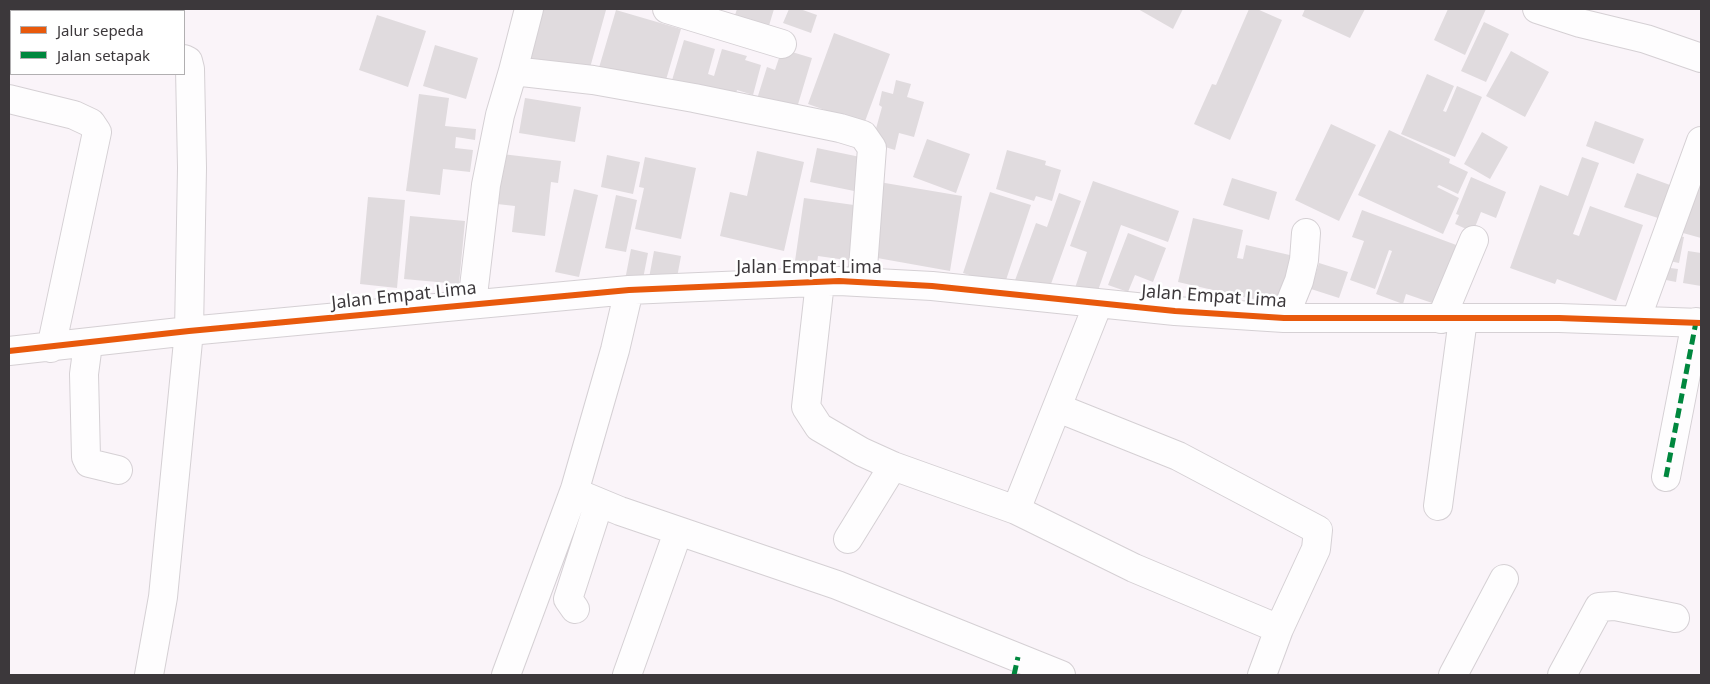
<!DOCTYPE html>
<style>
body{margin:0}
#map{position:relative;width:1710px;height:684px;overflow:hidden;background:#faf4f9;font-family:"Noto Sans",sans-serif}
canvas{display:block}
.frame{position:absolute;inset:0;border:10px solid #3c383b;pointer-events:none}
.legend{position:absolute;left:10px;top:10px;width:175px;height:65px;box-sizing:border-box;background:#fff;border:1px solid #b1afb1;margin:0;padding:6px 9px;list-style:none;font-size:15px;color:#3c383b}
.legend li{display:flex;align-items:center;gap:10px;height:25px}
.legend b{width:25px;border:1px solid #b1afb1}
</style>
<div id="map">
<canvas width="1710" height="684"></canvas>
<div class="frame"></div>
<ul class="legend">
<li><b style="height:6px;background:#e8590c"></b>Jalur sepeda</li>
<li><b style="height:6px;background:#00873e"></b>Jalan setapak</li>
</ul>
</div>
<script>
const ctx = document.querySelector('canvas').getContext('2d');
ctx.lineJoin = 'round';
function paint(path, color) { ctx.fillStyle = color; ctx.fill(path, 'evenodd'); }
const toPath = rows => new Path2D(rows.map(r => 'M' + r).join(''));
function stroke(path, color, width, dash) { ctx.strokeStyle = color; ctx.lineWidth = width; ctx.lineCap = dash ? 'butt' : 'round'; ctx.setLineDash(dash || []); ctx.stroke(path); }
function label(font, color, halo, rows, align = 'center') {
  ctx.font = font + ' "Noto Sans",sans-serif'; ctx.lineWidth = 5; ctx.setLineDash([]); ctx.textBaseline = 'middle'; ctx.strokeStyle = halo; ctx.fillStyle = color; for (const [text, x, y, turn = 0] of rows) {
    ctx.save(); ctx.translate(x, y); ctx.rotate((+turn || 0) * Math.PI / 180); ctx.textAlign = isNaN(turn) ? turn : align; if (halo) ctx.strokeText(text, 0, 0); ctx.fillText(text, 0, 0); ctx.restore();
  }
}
paint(toPath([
 [542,9,606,10,588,75,528,58],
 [737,9,774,9,768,29,734,18],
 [789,9,800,9,817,15,811,33,783,23],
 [1138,9,1183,9,1173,29],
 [1249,9,1257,9,1282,20,1230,140,1194,124,1212,84,1216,85],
 [1305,9,1365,9,1350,38,1302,16],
 [1448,9,1486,9,1465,55,1434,40],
 [616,10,681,29,663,90,598,71],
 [377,15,426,31,408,87,359,70],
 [1484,22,1509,34,1486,82,1461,71],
 [834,33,890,54,864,124,808,104],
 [684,40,715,49,708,74,714,76,722,49,747,56,745,60,761,65,753,95,737,90,732,105,670,87],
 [435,45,478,58,466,99,423,86],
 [782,49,812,58,796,111,757,99,767,67,775,70],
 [1511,51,1549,72,1525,117,1486,96],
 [1427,74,1454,86,1443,111,1446,112,1457,86,1482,97,1455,157,1401,134],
 [896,80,911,84,907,97,924,102,914,137,899,133,895,150,872,143,882,107,879,105,882,91,893,94],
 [419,94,449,98,445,126,476,129,475,140,456,137,455,148,473,150,470,172,443,169,440,195,406,191],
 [525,98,581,107,575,142,519,133],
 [1595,121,1644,139,1634,164,1586,146],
 [1331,124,1376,145,1339,221,1295,200],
 [1389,130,1450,159,1449,163,1468,172,1458,194,1439,185,1437,187,1459,198,1443,234,1358,195],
 [1482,132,1508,147,1490,179,1464,164],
 [927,139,970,154,956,193,913,177],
 [817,148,865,158,859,192,810,182],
 [1007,150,1046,161,1045,165,1061,170,1052,201,1036,196,1034,201,996,189],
 [757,151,804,162,784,251,720,236,730,192,747,196],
 [502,154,561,161,558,183,551,182,545,236,512,232,515,206,497,204],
 [607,155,640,162,633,194,601,187],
 [645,157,696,168,681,239,635,229,644,188,639,187],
 [1582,157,1599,163,1573,234,1579,236,1590,206,1643,225,1616,301,1557,279,1555,284,1510,268,1540,185,1568,196],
 [1637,173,1670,185,1658,218,1624,207],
 [1471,177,1506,192,1496,218,1481,212,1473,232,1455,224,1459,215,1456,214],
 [1232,178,1277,192,1269,220,1223,205],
 [1093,181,1179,211,1168,242,1121,225,1095,299,1074,291,1087,252,1070,246],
 [879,182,962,196,950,271,866,256],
 [1696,184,1701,186,1701,238,1683,233],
 [574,189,598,195,579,277,555,272],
 [990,192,1031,205,1004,286,963,273],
 [1059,193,1081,201,1047,295,1014,283,1036,223,1047,227],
 [616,195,637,200,626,252,605,248],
 [368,197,405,200,397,288,360,284],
 [804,198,861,206,853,261,818,256,815,278,793,275],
 [1362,210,1459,246,1438,305,1406,294,1403,304,1376,294,1392,251,1389,250,1375,289,1350,280,1364,241,1352,237],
 [410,216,465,221,459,284,404,279],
 [1193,218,1243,230,1237,258,1243,259,1246,245,1294,256,1283,306,1178,282],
 [1128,233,1166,248,1153,282,1135,275,1128,292,1108,285],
 [1670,234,1684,237,1679,263,1664,260],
 [631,249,648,253,642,284,625,280],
 [654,251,681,256,676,283,649,278],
 [1688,251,1701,253,1701,286,1683,283],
 [1319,263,1348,272,1339,298,1311,289],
 [1663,267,1678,269,1676,282,1661,279]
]), '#e0dbde');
const street = toPath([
 [667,9,782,44],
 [1537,9,1580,23,1646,39,1701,58],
 [62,11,62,9],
 [513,71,529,9],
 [9,99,74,115,91,123,97,132,51,348],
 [820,282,806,407,819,427,862,452,893,466,1016,510],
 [472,304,486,185,500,115,513,71,593,80,694,98,840,128,863,135,872,148,862,281],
 [1284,318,1299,281,1304,260,1306,233],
 [1441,319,1474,240],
 [1636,320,1701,141],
 [88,344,84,374,86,457,89,463,118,470],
 [9,351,189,331,629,290,839,281,932,286,1175,311,1284,318,1559,318,1701,323],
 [1058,408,1178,456,1318,530,1316,549,1279,629,1134,568,1016,510,1098,304],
 [1666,477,1696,322],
 [575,489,579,494,620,511,837,585,1061,675],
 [1438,506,1463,319],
 [848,539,893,466],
 [575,609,568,599,599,503],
 [149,675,163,597,189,331,192,168,190,69,188,61,184,59],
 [506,675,575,489,615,350,629,290],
 [627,675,678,532],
 [1262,675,1279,629],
 [1453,675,1504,579],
 [1562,675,1599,607,1615,606,1675,618]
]);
stroke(street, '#d5d0d4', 30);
stroke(street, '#fefdfe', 28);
stroke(toPath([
 [1666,477,1696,322],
 [1014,675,1018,657]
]), '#00873e', 5, [10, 5]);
stroke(toPath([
 [9,351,189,331,629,290,839,281,932,286,1175,311,1284,318,1559,318,1701,323]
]), '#e8590c', 6);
label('18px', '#3c383b', '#fff', [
 ["Jalan Empat Lima",809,268],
 ["Jalan Empat Lima",404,296,-6],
 ["Jalan Empat Lima",1214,297,4]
]);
</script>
